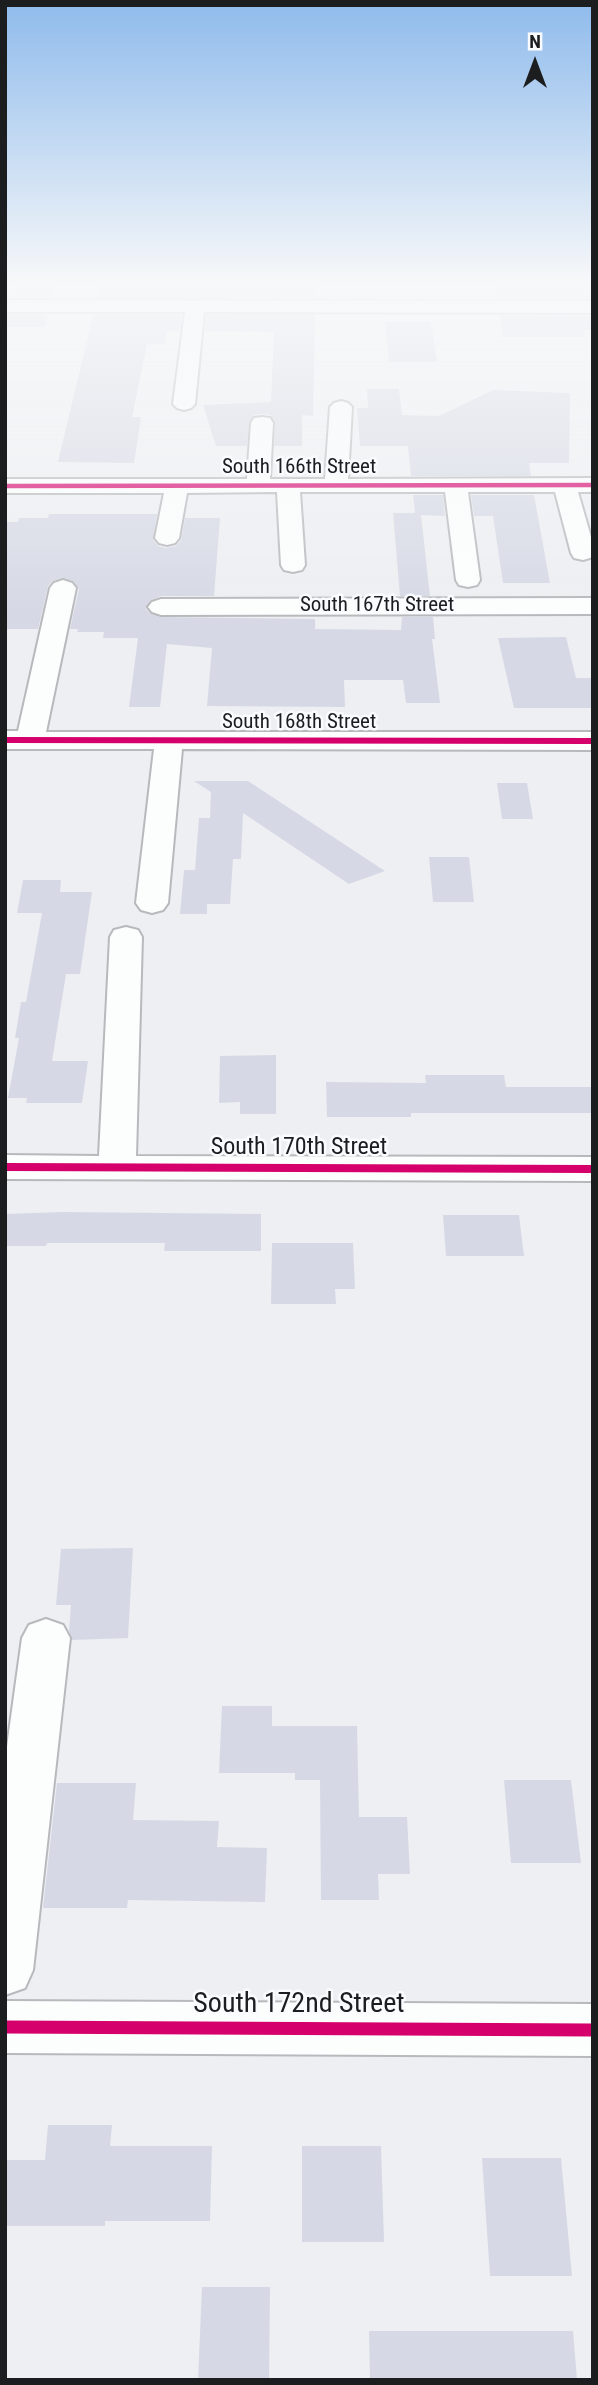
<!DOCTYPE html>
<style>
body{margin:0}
#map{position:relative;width:598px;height:2385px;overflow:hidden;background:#edeff2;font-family:"Roboto Condensed",sans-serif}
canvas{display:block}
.frame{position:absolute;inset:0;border:7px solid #1c1d1f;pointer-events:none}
.north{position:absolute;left:500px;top:28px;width:70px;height:70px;-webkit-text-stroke:5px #fafbfe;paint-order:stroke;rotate:0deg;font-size:19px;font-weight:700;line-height:28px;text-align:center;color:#1c1d1f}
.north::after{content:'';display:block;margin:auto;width:24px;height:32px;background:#1c1d1f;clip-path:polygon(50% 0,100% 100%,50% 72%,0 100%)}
</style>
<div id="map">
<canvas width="598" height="2385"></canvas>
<div class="frame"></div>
<div class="north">N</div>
</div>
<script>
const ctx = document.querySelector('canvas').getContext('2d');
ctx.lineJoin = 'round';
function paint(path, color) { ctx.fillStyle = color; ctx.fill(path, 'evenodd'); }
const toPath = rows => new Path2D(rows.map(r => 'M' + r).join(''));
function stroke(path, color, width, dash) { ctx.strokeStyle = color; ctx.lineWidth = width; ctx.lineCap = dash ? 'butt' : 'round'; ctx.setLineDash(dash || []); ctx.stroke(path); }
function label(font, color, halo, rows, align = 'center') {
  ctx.font = font + ' "Roboto Condensed",sans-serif'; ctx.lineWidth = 5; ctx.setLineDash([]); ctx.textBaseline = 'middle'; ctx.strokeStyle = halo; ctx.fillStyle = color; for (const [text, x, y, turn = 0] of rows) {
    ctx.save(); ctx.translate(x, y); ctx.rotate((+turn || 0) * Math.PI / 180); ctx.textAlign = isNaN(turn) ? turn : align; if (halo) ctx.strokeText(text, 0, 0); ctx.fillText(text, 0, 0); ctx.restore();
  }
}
paint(toPath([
 [170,281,315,281,315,298,97,298,100,286,170,286],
 [18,284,52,284,57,286,53,297,14,297],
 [588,284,593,298,498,298,496,285],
 [8,315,48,315,45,327,5,327],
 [93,315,182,315,180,331,167,331,164,344,147,344,132,417,141,417,134,463,58,462],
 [206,315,315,315,313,416,302,415,302,446,274,446,275,422,270,415,262,414,254,415,249,422,247,446,216,446,203,405,271,402,274,332,205,331],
 [500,315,593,316,593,330,583,330,585,337,503,337],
 [385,322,431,322,437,362,389,362],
 [367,389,399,389,402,415,439,416,493,390,570,393,569,463,529,463,531,476,411,476,408,446,360,446,357,408,368,408],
 [413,495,443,495,445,516,421,515,430,596,400,596,393,513,415,513],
 [471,495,534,495,550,583,503,583,493,516,474,516],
 [49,514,157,514,153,540,158,546,166,548,176,546,181,540,185,518,220,518,214,596,161,596,151,600,146,609,151,614,160,617,315,619,315,629,401,630,402,617,433,617,435,639,432,639,440,703,406,703,403,680,344,680,345,707,207,706,212,648,167,644,160,707,129,707,138,638,103,638,104,632,77,632,78,629,70,629,79,589,73,581,62,578,53,581,48,586,38,629,5,629,5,522,18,522,19,518,48,518],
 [566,637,576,678,593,678,593,708,514,708,498,638],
 [194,781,248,781,385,871,349,884,243,813,241,859,233,859,230,904,207,904,207,914,180,914,184,870,195,870,199,818,210,818,211,792],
 [497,783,527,783,533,819,502,819],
 [429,857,469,857,474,902,433,902],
 [23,880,61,880,60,892,92,892,80,974,66,974,52,1061,88,1061,82,1103,26,1103,27,1098,8,1098,19,1038,15,1038,21,1002,26,1002,42,913,17,913],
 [276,1055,276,1114,240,1114,240,1102,219,1103,220,1056],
 [425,1075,504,1075,506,1087,593,1087,593,1113,411,1113,411,1117,327,1117,326,1082,426,1083],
 [63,1212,261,1214,261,1251,164,1251,165,1243,47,1243,46,1246,5,1246,5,1214],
 [443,1215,519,1215,524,1256,446,1256],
 [272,1243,353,1243,355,1289,335,1289,336,1304,271,1304],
 [133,1548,128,1638,72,1640,69,1631,71,1605,56,1605,61,1549],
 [222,1706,272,1706,272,1726,357,1726,359,1817,407,1817,410,1874,378,1874,379,1900,321,1900,320,1780,295,1780,295,1773,219,1773],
 [504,1780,571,1780,581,1863,511,1863],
 [57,1783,136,1783,133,1820,219,1821,217,1847,267,1848,265,1902,128,1900,127,1908,43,1908],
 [48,2125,112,2125,110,2146,212,2146,210,2221,105,2221,105,2226,5,2226,5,2160,45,2160],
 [302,2146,381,2146,384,2242,302,2242],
 [482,2158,561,2158,572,2276,490,2276],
 [202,2287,270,2287,269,2380,198,2380],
 [369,2331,573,2331,577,2380,370,2380]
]), '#d6d9e5');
const minor = toPath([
 [5,300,593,301,593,313,204,312,195,404,191,408,184,410,177,408,173,404,185,312,5,312,5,300],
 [341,401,348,403,352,407,348,479,593,478,593,492,578,492,593,544,593,557,583,560,574,558,571,553,555,492,468,492,480,580,477,585,468,587,459,585,456,580,445,492,300,492,305,565,302,570,293,572,284,570,281,565,277,492,187,493,179,538,175,543,167,545,159,543,155,538,164,493,5,493,5,479,247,479,251,423,254,418,262,417,270,418,273,423,270,479,325,479,330,407,334,403,341,401],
 [63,580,72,583,76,588,46,732,593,732,593,750,182,749,168,903,163,910,152,913,141,910,136,903,154,749,5,749,5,731,18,731,50,588,54,583,63,580],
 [593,598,593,614,161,615,152,612,148,607,152,602,161,599,593,598],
 [126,927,138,930,142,937,136,1156,593,1157,593,1181,5,1179,5,1155,99,1156,110,937,114,930,126,927],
 [46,1619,63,1625,70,1638,33,1970,25,1988,5,1995,5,1761,22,1638,29,1625,46,1619],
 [5,2001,593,2004,593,2056,5,2053,5,2001]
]);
stroke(minor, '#b8b9bc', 4);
paint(minor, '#fcfdfd');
stroke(toPath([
 [5,486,593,485]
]), '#d6006c', 4.5);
stroke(toPath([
 [5,740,593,741]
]), '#d6006c', 6);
stroke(toPath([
 [5,1167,593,1169]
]), '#d6006c', 8);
stroke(toPath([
 [5,2027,593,2030]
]), '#d6006c', 13);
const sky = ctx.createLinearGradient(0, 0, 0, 615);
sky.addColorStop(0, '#8fbbec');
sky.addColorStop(0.46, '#f7f8f9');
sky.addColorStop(1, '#f7f8f900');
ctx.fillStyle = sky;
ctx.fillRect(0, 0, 598, 615);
label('21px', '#1c1d1f', '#fafbfe', [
 ["South 166th Street",299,468],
 ["South 167th Street",377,606],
 ["South 168th Street",299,723]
]);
label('24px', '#1c1d1f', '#fafbfe', [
 ["South 170th Street",299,1148]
]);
label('28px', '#1c1d1f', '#fafbfe', [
 ["South 172nd Street",299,2005]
]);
</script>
